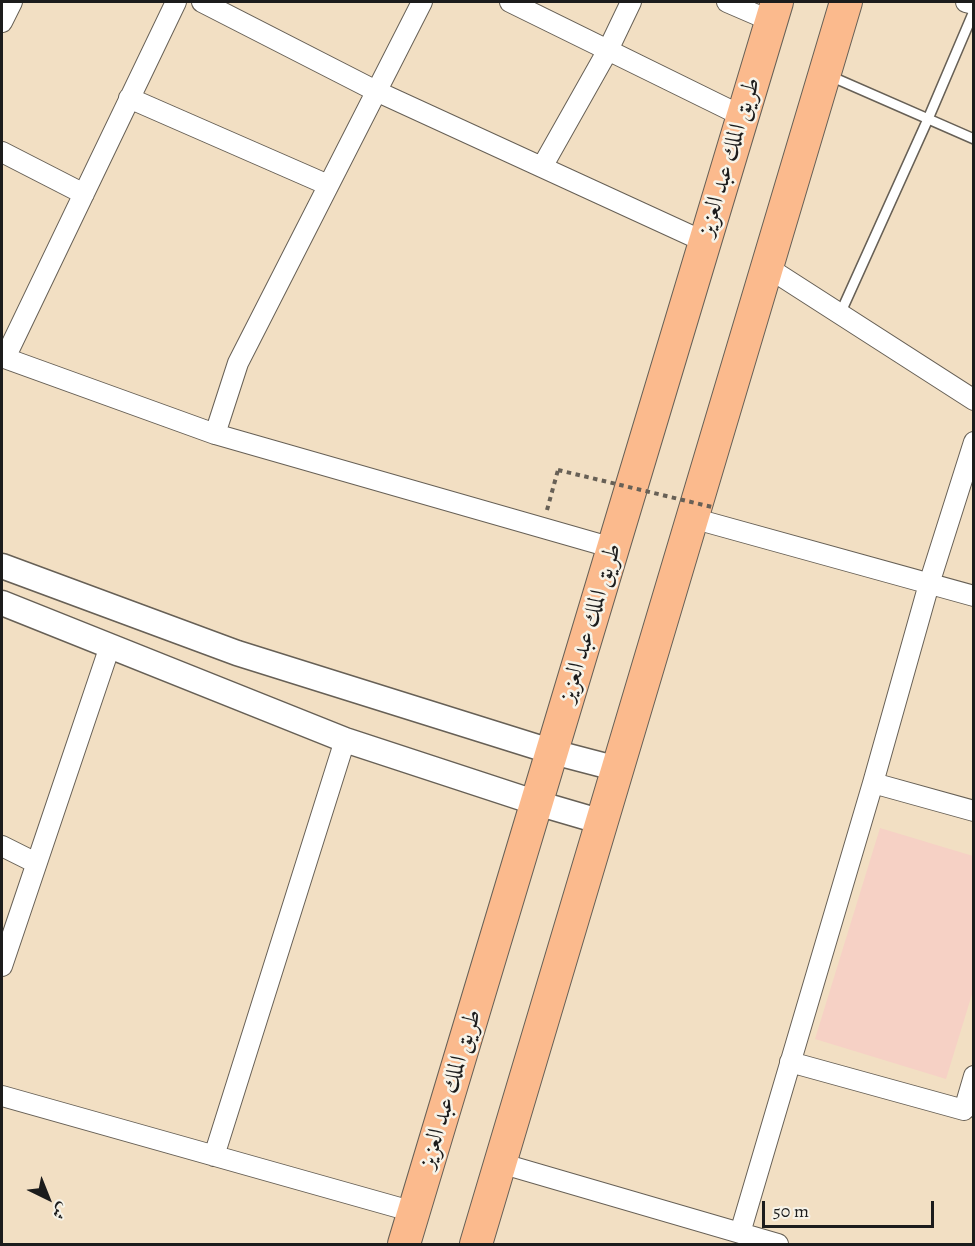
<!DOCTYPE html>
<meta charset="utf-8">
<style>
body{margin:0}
#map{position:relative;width:975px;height:1246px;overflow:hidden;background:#f2dfc3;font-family:Alegreya,Amiri,serif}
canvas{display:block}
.frame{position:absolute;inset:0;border:3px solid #1c1c1c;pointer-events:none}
.north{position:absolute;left:18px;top:1168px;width:60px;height:60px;-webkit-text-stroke:4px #f7f3e8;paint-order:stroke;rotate:137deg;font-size:16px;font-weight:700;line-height:24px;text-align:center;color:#1c1c1c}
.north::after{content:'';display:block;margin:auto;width:21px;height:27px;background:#1c1c1c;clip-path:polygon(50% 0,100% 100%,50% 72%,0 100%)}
.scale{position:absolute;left:762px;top:1201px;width:172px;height:27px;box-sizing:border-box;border:3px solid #1c1c1c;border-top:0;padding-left:8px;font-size:18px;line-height:21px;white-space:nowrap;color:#1c1c1c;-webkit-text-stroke:4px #f7f3e8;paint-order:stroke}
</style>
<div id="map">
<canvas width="975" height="1246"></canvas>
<div class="frame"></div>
<div class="north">ش</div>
<div class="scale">50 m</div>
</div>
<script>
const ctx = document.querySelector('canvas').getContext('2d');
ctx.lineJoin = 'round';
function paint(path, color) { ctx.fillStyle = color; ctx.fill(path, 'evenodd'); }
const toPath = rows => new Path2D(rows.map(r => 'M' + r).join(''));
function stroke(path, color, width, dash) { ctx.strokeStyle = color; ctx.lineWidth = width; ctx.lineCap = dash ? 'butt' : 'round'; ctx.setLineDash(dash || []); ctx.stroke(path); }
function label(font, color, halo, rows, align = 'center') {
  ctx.font = font + ' Alegreya,Amiri,serif'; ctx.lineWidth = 5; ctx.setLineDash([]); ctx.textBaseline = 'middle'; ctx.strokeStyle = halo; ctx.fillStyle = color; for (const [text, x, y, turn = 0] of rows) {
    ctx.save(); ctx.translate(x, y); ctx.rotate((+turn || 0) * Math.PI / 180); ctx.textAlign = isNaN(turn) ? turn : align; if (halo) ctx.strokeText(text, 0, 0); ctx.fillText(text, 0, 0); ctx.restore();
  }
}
paint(toPath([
 [880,828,973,856,973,991,946,1079,815,1039]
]), '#f6d1c5');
const service = toPath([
 [830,76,974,139],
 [840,314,928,119,974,11]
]);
const minor = toPath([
 [202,2,376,91,705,242],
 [510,2,742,116],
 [727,2,771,21],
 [966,2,974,4],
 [2,22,12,2],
 [129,98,328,185],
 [2,152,84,194],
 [542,167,608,50,631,2],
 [767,267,974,400],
 [2,357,215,434,613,548],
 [5,358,176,2],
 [215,434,238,363,422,2],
 [692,518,974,596],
 [873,783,974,811],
 [2,846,36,863],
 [2,966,110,646],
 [790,1062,964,1110,974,1076],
 [2,1096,414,1212],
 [214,1156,345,740],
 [500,1163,778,1244],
 [740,1233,873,783,929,584,974,442]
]);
const tertiary = toPath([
 [2,566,237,653,553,752,618,769],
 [2,603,345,740,537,803,602,822]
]);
const trunk = toPath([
 [404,1244,777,2],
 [476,1244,846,2]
]);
stroke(service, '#676056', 12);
stroke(minor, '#676056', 22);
stroke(tertiary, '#676056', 27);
stroke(trunk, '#676056', 34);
stroke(toPath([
 [547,510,558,470]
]), '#676056', 4, [4.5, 4.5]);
stroke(service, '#fff', 9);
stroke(minor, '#fff', 20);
stroke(tertiary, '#fff', 24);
stroke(trunk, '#fbba8d', 32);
stroke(toPath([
 [558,470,712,507]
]), '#676056', 4, [4.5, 4.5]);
label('24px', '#1c1c1c', '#f7f3e8', [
 ["طريق الملك عبد العزيز",730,157,-73],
 ["طريق الملك عبد العزيز",591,623,-73],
 ["طريق الملك عبد العزيز",451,1089,-73]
]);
</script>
